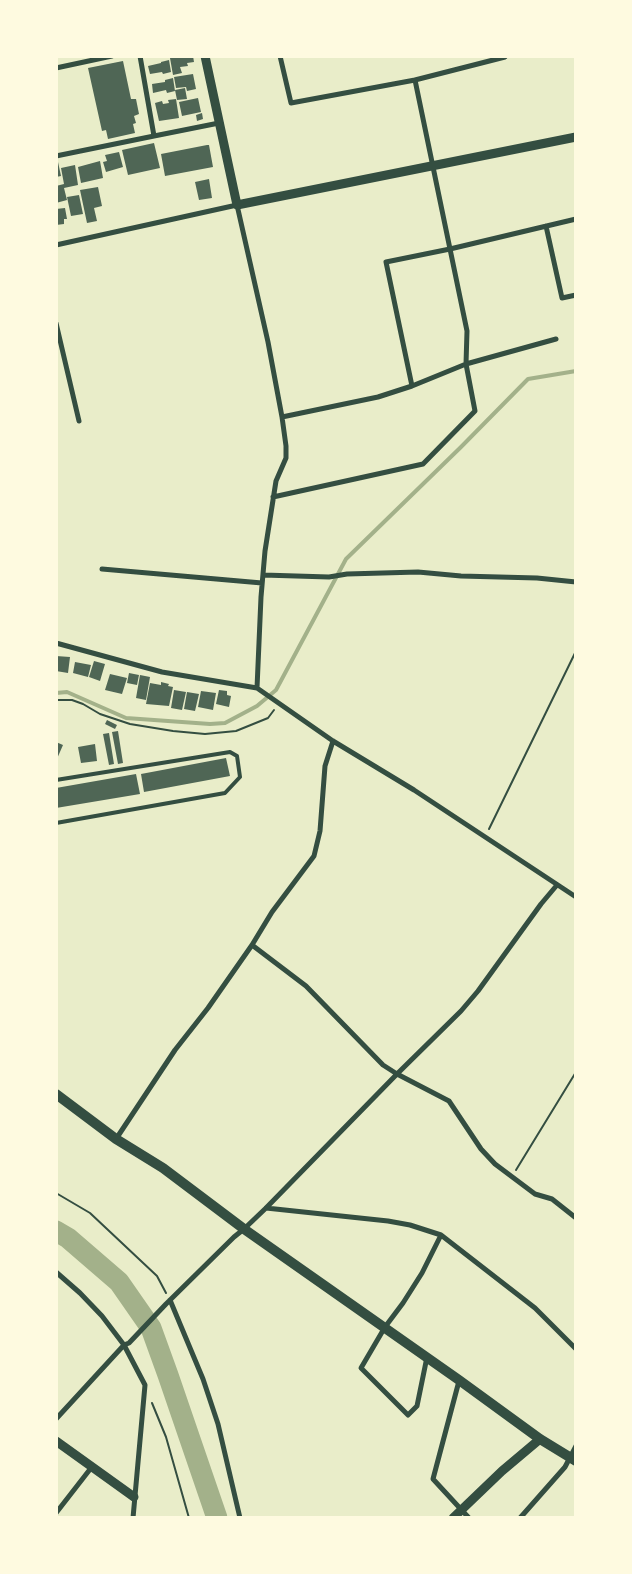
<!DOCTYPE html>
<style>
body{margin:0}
#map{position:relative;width:632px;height:1574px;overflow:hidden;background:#e9edc9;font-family:"Libre Baskerville",serif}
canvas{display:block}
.frame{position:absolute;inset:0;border:58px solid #fefae0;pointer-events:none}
</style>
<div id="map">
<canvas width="632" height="1574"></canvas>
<div class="frame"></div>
</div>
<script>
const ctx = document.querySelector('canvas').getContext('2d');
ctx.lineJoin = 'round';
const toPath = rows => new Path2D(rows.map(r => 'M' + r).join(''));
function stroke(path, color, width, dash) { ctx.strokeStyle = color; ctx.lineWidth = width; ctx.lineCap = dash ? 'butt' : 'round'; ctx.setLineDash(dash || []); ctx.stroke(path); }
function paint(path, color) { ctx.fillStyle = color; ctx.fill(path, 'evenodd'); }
stroke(toPath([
 [56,693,67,692,126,718,210,724,225,723,257,706,276,690,346,559,461,447,528,379,576,371]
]), '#a3b18a', 4);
stroke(toPath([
 [56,1231,68,1238,119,1282,151,1328,168,1375,217,1518]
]), '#a3b18a', 21);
paint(toPath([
 [182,56,193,56,194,62,187,63,188,66,180,67,182,73,173,75,170,58],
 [169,60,171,72,163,74,162,72,150,74,148,66,161,63,161,62],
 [123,61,131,99,136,99,139,114,134,116,136,123,133,124,135,133,108,139,106,130,102,131,88,68],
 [193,74,196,89,187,91,186,87,176,88,174,77],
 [173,78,175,91,167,93,166,90,153,93,152,84,165,82,165,80],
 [185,88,187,99,177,100,175,90],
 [198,98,201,112,182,116,179,102],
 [176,99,179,118,159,121,155,103,162,101,163,104,169,103,168,100],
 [202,113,203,119,197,121,196,115],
 [154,143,160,168,128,175,122,150],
 [207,145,209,145,213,167,165,176,161,154],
 [119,152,123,167,106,172,103,162,107,161,105,155],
 [100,161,103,178,81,183,78,167],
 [56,162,58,162,61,176,56,177],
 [75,165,78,185,64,188,67,200,56,203,56,186,64,184,61,168],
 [209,179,212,198,199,200,195,182],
 [98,187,102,206,94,208,97,221,87,223,80,190],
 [79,195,83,214,71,216,67,197],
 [65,208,67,219,64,219,64,224,56,225,56,209],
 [56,656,70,657,68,673,56,671],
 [94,661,105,664,100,681,89,677],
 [75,662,91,665,88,677,73,673],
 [129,673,139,675,137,685,127,683],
 [110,674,127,678,122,694,105,690],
 [140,675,150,677,146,700,136,698],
 [161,682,169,684,168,686,173,687,169,706,146,704,150,683,161,685],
 [174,690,186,692,182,710,171,708],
 [219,690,227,691,227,695,231,696,229,707,216,704],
 [201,691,216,693,213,710,198,707],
 [187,692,199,694,195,711,184,709],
 [107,720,117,725,115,729,105,724],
 [118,731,123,763,118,764,112,732],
 [109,733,114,764,109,765,103,734],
 [56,742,63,745,56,761],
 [95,744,97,761,81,763,78,747],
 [226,758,230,776,144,792,141,774],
 [136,774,140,794,56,808,56,788]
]), '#4f6655');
stroke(toPath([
 [56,700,72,700,83,704,100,714,130,724,173,731,205,734,236,731,268,718,274,710],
 [489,829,576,651],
 [516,1170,576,1072],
 [56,1193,90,1213,157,1276,166,1293],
 [152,1403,166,1437,189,1518]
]), '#344e41', 2);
stroke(toPath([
 [56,780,230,752,237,756,240,777,225,793,56,823]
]), '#344e41', 4);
stroke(toPath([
 [140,56,154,136,219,123],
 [56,68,112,56],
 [415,80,505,57,505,56],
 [56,156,154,136],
 [546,226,562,298,576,295],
 [56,245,237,205,268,342,282,417,286,446,286,458,276,481,265,551,261,597,257,688,333,741,414,790,576,897],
 [56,323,79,421],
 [412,386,386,262,450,249,576,219],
 [282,417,378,397,412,386,466,364,556,339],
 [273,497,423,464,475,411,466,364,467,331,415,80,291,103,280,56],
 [102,569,262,583],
 [263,575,329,577,347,574,418,572,461,576,537,578,576,582],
 [56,643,162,672,257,688],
 [252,945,306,986,383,1065,397,1074,449,1101,481,1149,495,1164,535,1194,552,1199,576,1218],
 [116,1139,175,1050,208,1008,252,945,272,912,314,856,320,831,325,766,333,741],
 [266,1208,388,1221,410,1225,441,1235,535,1308,576,1349],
 [56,1272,80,1293,102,1316,124,1345,145,1385,133,1518],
 [170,1300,203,1379,218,1424,240,1518],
 [427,1357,417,1406,408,1415,361,1368,385,1327,403,1303,422,1273,441,1235],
 [459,1381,433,1479,469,1518],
 [56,1419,124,1345,129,1343,166,1304,234,1237,244,1229,266,1208,397,1074,461,1011,478,991,541,904,557,885],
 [56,1513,91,1468],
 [520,1518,565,1467,576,1446]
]), '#344e41', 5);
stroke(toPath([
 [205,56,237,205,576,137],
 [56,1441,134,1497],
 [453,1518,502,1471,540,1439]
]), '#344e41', 9);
stroke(toPath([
 [56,1094,116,1139,163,1168,244,1229,459,1380,540,1439,576,1461]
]), '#344e41', 10);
</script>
